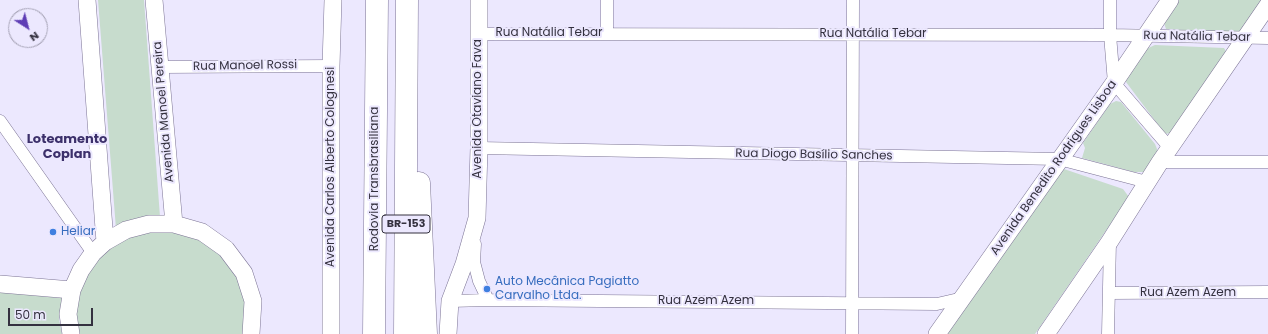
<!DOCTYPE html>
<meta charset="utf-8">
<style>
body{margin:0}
#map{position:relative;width:1268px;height:334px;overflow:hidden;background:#ece8fe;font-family:Poppins,sans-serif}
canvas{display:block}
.north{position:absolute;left:8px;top:8px;width:40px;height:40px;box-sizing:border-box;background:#ece8fe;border:1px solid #a29fb2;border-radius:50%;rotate:144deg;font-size:11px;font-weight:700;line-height:16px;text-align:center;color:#34313f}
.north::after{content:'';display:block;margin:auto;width:14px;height:18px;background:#5e3db5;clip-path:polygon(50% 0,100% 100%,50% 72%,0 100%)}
.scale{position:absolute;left:8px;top:308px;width:85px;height:18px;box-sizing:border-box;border:2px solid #34313f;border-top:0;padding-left:5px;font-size:12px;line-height:14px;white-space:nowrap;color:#34313f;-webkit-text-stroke:3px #ece8fe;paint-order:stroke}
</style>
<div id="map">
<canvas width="1268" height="334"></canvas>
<div class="north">N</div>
<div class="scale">50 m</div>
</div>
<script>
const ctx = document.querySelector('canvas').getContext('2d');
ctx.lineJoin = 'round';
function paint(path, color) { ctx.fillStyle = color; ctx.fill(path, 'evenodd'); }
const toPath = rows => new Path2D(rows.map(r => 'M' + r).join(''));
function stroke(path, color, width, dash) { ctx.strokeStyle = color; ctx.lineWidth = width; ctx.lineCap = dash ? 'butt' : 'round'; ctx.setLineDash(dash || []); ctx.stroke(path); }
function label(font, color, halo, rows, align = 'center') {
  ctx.font = font + ' Poppins,sans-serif'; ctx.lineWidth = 4; ctx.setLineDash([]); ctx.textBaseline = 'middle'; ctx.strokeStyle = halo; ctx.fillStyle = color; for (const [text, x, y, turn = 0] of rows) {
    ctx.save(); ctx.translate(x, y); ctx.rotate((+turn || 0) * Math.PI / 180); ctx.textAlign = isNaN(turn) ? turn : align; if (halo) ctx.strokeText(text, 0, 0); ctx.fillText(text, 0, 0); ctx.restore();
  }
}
paint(toPath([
 [98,0,144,0,160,217,116,229],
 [1178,0,1266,0,1248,27,1238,33,1166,29,1164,23],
 [1155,45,1224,48,1227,53,1171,133,1165,134,1126,82,1127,75,1146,49],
 [1116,101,1121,102,1155,144,1159,154,1145,172,1134,172,1082,158,1085,148,1083,143,1110,104],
 [1061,168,1123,189,1129,197,1035,334,947,334],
 [156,227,186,231,213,245,234,267,245,295,244,334,75,334,74,303,83,274,101,250,127,234],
 [0,292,62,298,59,319,62,334,0,334]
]), '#c7dccd');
const street = toPath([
 [607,0,607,33],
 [1110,0,1110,35,1114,83,1170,148],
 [478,34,1110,35,1268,38],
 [160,67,331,66],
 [0,121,93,253],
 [479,148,1059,159,1147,182],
 [1160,162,1268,162],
 [475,244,474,262,479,281,488,300],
 [1109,293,1268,292],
 [450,301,488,300,937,304,963,298],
 [852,334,853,0],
 [1108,334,1110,241]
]);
const secondary = toPath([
 [87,0,105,242],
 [154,0,174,224],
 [0,284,72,290],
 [71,334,68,314,72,290,81,270,93,253,105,242,126,230,149,224,174,224,202,232,226,249,244,273,253,301,251,334],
 [331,334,331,66,333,0],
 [448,334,450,301,464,264,477,218,479,148,479,0],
 [937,334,1114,83,1170,0],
 [1046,334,1110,241,1160,162,1268,5]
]);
const highway = toPath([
 [419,183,426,334],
 [374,334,377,0],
 [405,334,407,0]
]);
stroke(street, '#7c7495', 13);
stroke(secondary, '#7c7495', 18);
stroke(highway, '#7c7495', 23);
stroke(street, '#fff', 12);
stroke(secondary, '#fff', 17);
stroke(highway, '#fff', 22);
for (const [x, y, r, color] of [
 [53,232,4,"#3f7fe0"],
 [487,289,4,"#3f7fe0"]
]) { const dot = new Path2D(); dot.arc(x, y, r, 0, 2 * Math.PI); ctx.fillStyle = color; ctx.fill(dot); stroke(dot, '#ece8fe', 1.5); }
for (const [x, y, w] of [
 [406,224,48]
]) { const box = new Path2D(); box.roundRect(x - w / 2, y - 9, w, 18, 3); ctx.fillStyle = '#ece8fe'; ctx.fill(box); stroke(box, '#34313f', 1); }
label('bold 11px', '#34313f', null, [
 ["BR-153",406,224]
]);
label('12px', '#34313f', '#ece8fe', [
 ["Rua Natália Tebar",549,33],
 ["Rua Natália Tebar",873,34],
 ["Rua Natália Tebar",1197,37,1],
 ["Rua Manoel Rossi",245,66,-1],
 ["Avenida Otaviano Fava",478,109,-90],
 ["Avenida Manoel Pereira",164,112,-95],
 ["Rua Diogo Basílio Sanches",814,155,1],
 ["Avenida Carlos Alberto Colognesi",331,167,-90],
 ["Avenida Benedito Rodrigues Lisboa",1054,168,-55],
 ["Rodovia Transbrasiliana",375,179,-90],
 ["Rua Azem Azem",1188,293],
 ["Rua Azem Azem",706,301]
]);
label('12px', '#366cbe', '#ece8fe', [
 ["Heliar",61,232],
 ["Auto Mecânica Pagiatto",495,282],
 ["Carvalho Ltda.",495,296]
], 'left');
label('bold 13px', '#3c306b', '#ece8fe', [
 ["Loteamento",67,140],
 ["Coplan",67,155]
]);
</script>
